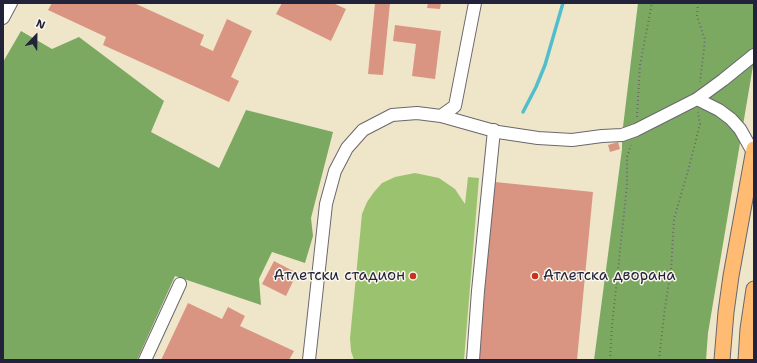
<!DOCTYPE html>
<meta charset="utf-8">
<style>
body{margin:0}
#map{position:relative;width:757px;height:363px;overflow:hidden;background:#efe6c9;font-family:"Shantell Sans",sans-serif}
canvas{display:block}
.frame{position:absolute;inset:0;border:4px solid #22223b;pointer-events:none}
.north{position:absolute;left:16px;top:16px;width:40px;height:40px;-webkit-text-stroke:3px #fbf7ec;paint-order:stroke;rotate:22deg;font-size:11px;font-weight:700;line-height:16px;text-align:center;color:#22223b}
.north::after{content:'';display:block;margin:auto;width:14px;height:18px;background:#22223b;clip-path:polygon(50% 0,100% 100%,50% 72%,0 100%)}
</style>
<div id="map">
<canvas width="757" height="363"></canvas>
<div class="frame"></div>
<div class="north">N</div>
</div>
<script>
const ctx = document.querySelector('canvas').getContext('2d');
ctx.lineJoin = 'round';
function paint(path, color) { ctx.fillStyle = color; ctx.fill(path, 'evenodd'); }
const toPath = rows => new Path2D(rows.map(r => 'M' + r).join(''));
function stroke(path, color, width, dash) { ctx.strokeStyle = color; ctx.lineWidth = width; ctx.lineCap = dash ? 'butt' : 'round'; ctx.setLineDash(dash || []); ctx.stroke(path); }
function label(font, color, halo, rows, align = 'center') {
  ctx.font = font + ' "Shantell Sans",sans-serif'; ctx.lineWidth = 3; ctx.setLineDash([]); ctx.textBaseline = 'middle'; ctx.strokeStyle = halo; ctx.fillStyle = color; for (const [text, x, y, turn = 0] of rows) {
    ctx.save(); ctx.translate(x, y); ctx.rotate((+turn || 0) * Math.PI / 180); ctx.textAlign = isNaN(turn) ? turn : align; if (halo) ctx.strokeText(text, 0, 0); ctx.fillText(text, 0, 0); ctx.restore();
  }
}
paint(toPath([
 [415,173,439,178,455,189,465,204,468,177,479,178,464,360,354,360,351,351,350,338,362,214,367,202,374,192,382,183,395,177]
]), '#9bc36f');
paint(toPath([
 [638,3,754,3,754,60,708,333,706,360,594,360,622,149,622,135],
 [21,31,52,49,79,37,164,101,151,132,219,168,246,110,333,132,311,218,313,236,305,263,272,252,259,279,261,305,175,276,137,360,3,360,3,62]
]), '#7ca962');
stroke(toPath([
 [523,112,536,87,545,65,563,3]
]), '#52becc', 3.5);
paint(toPath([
 [52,3,134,3,204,35,200,45,213,51,227,19,252,31,231,77,239,81,229,102,103,45,106,37,48,10],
 [282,3,333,3,346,9,331,41,276,14],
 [375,3,390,3,383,75,368,74],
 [428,3,441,3,440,9,427,8],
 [395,25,441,31,435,79,412,76,416,44,393,41],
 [618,142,620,149,610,152,608,145],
 [495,182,593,192,577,360,478,360],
 [274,261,297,273,286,296,262,284],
 [188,303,222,319,228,307,245,316,240,326,294,351,289,360,161,360]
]), '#da9582');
const minor = toPath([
 [3,18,11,3],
 [697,99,719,110,731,119,740,129,753,152],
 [441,116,455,106,475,3],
 [145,360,180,284],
 [309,360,326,204,335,171,347,148,363,130,392,115,417,113,441,116,498,132,538,138,572,140,602,136,622,135,636,130,697,99,723,80,754,55],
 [473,360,478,291,494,130]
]);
const major = toPath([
 [722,360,726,312,731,276,754,149],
 [746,360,748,329,754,289]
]);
stroke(minor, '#6a676d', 14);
stroke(major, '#6a676d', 17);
stroke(toPath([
 [698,3,697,16,705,40,700,82],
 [637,117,640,65,652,3],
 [610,360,612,326,627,185,627,157,631,145],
 [659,360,665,307,671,270,674,219,689,167,700,124,698,112]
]), '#6a676d', 2, [1, 3]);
stroke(minor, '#fff', 12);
stroke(major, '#ffbb71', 15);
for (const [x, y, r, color] of [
 [413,276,4,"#c8321e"],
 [535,276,4,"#c8321e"]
]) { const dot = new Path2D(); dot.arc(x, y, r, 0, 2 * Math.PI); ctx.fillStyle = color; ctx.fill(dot); stroke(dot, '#fbf7ec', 1.5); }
label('15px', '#22223b', '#fbf7ec', [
 ["Атлетски стадион",405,276],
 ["Атлетска дворана",543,276,"left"]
], 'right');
</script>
